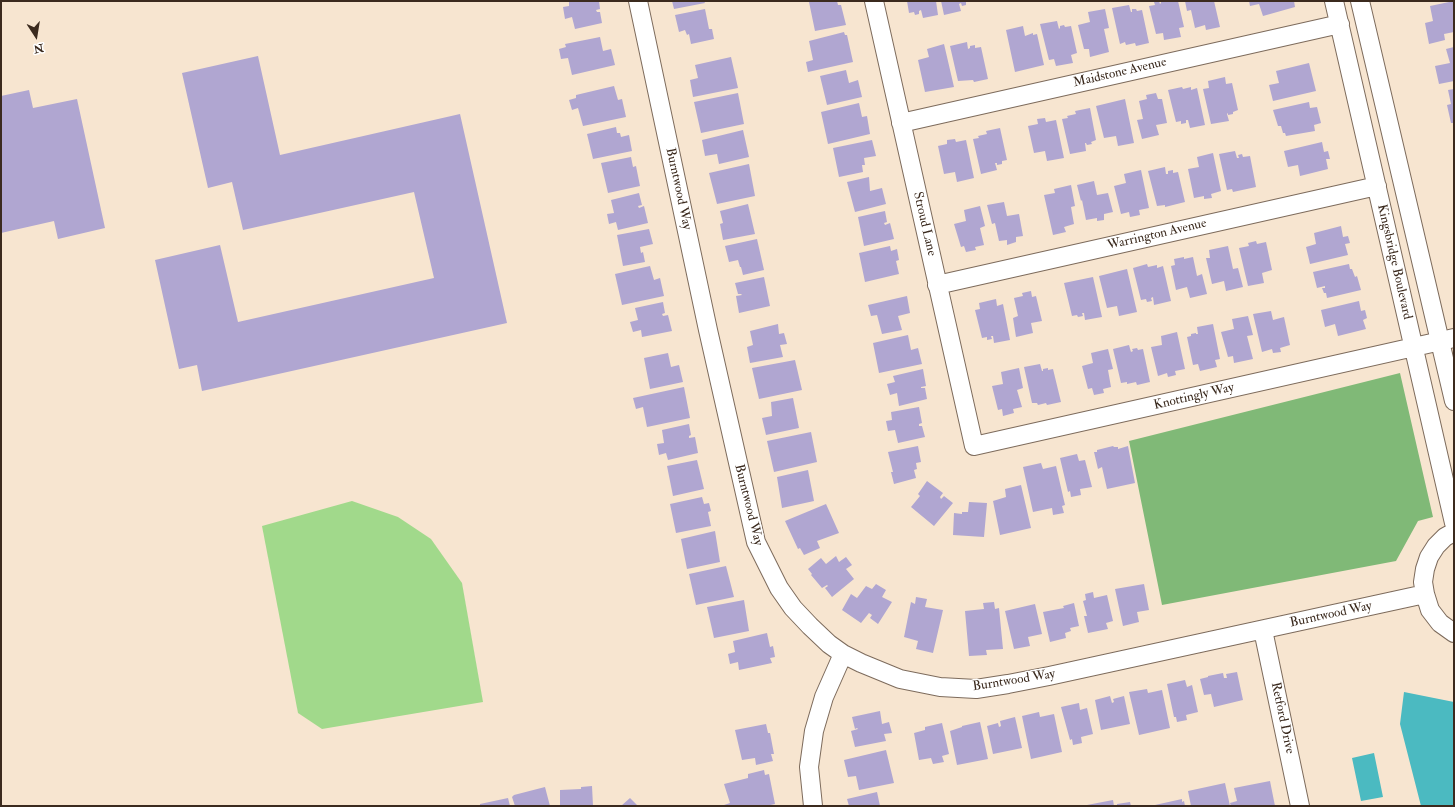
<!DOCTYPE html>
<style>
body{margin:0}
#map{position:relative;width:1455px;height:807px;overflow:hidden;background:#f7e5d0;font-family:"IM FELL Double Pica",serif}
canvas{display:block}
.frame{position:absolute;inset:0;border:2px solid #3b2a1e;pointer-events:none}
.north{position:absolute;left:16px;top:16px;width:40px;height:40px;-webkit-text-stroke:3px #fff;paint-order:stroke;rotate:168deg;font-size:11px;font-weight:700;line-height:16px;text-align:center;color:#3b2a1e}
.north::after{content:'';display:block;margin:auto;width:14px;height:18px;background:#3b2a1e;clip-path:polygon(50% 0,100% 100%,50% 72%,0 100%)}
</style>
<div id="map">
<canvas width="1455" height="807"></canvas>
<div class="frame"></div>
<div class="north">N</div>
</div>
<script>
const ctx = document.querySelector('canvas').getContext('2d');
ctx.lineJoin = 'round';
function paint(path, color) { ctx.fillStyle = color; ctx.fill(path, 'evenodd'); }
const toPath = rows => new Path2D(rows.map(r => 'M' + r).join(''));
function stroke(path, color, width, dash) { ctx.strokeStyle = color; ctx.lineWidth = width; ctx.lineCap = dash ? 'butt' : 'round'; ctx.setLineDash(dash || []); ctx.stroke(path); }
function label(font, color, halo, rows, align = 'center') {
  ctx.font = font + ' "IM FELL Double Pica",serif'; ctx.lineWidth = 3; ctx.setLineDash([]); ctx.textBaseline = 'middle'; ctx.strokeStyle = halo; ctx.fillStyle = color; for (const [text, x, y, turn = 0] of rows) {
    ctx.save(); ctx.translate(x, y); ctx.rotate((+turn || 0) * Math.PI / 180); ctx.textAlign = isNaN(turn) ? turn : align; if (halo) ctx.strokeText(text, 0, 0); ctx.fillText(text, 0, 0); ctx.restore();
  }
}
paint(toPath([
 [352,501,398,517,431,539,462,583,483,702,322,729,298,713,262,526]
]), '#a1d98b');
paint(toPath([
 [1400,373,1433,517,1418,521,1396,561,1162,605,1129,441]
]), '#80b977');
paint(toPath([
 [1404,692,1454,702,1454,806,1421,806,1400,724],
 [1374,753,1383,797,1361,801,1352,758]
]), '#4bbac1');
paint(toPath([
 [569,1,599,1,600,9,596,10,597,12,600,12,602,23,575,29,572,17,565,19,563,7,569,6],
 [672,1,704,1,705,3,674,9],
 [815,1,837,1,838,5,841,5,846,25,815,31,809,2],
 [907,1,936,1,938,15,923,18,921,10,919,11,919,14,915,15,914,12,909,13],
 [941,1,966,1,966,5,962,6,961,3,959,4,961,11,944,15],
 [1159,1,1160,4,1161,3,1161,1,1178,1,1184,27,1179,28,1181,37,1164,40,1163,33,1156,34,1149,6,1155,5,1154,2],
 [1185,1,1214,1,1220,27,1206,30,1205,25,1195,28,1191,10,1187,11],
 [1249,1,1294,1,1295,7,1263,16,1259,4,1250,6],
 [1454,1,1454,32,1444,34,1445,40,1429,44,1425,23,1433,21,1430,6],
 [1129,5,1131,12,1132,12,1132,9,1136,9,1137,11,1142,10,1149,43,1136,46,1135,43,1126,45,1125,42,1120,44,1112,8],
 [705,9,709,29,712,29,714,39,691,44,689,34,687,35,685,30,679,32,675,15],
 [1105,9,1109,28,1104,29,1109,52,1090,57,1089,49,1084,49,1078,25,1090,22,1088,12],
 [1057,21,1059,29,1060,28,1060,26,1064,25,1065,27,1071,26,1077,53,1071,55,1073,63,1056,66,1054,59,1049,60,1040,24],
 [1023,26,1025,36,1033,33,1033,35,1037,34,1044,65,1015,72,1006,30],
 [844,32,845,35,847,35,853,62,808,72,806,62,813,60,809,41],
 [600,37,603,51,611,49,615,65,572,75,568,58,561,59,559,49,566,47,565,44],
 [967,42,968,49,970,48,970,46,975,45,975,48,981,47,988,79,974,82,973,80,958,81,950,46],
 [944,44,954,87,925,92,918,60,929,57,927,49],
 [1454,47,1454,81,1439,84,1435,66,1450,63,1446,49],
 [258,56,280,155,460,114,507,323,202,391,197,365,179,369,155,260,220,245,238,322,434,278,414,192,243,230,232,182,208,188,182,73],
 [731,57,738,88,693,97,690,80,698,78,695,65],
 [1309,63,1316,91,1273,101,1269,85,1279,83,1276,71],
 [846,70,849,83,858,80,862,97,827,105,820,76],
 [1225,77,1226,84,1232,83,1238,110,1233,112,1233,114,1228,115,1228,113,1227,114,1229,121,1211,124,1203,89,1209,88,1208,81],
 [614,86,618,100,622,99,626,117,583,126,578,108,572,110,569,100,576,98,576,95],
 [1182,87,1183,89,1191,87,1191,90,1197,88,1205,125,1190,128,1188,120,1186,120,1186,123,1181,124,1181,121,1176,122,1168,90],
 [1454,89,1454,123,1451,123,1447,105,1451,104,1448,90],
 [29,90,33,108,77,99,105,228,58,239,54,221,1,233,1,96],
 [738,93,744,124,701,133,694,102],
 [1156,93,1158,99,1162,99,1167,123,1156,125,1159,135,1142,139,1137,120,1143,119,1139,101,1147,99,1146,95],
 [1125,99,1134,143,1118,146,1116,136,1104,138,1096,106],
 [1309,102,1310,108,1317,107,1321,123,1314,125,1315,131,1286,136,1285,133,1283,133,1281,126,1278,126,1273,110],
 [859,103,862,117,867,116,870,134,828,144,821,112],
 [1090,108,1096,140,1091,142,1092,144,1087,145,1086,143,1085,143,1086,151,1070,154,1062,119,1068,118,1067,116,1076,114,1075,111],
 [1045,118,1046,122,1056,120,1064,158,1047,161,1045,151,1034,153,1028,126,1038,124,1037,119],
 [616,127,617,133,620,133,621,137,629,135,632,151,593,159,587,134],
 [1000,128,1007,160,1002,161,1002,164,997,165,997,163,995,163,997,170,981,174,973,139,979,138,978,136,987,134,986,131],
 [743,130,749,157,719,164,717,154,705,156,702,140],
 [955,139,956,142,966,140,974,178,957,182,955,172,944,174,938,146,947,144,947,140],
 [872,140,876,156,864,158,865,165,862,165,863,172,839,177,833,148],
 [1322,142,1324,152,1328,151,1330,159,1326,159,1328,169,1300,176,1298,165,1288,167,1284,151],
 [1235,151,1237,158,1239,158,1238,155,1242,154,1243,157,1250,156,1256,187,1233,192,1232,189,1227,190,1219,154],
 [1213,153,1221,191,1211,194,1212,198,1204,199,1204,196,1194,198,1188,169,1199,167,1197,157],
 [631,157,633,167,636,166,640,186,608,193,601,163],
 [749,164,755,196,717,204,709,173],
 [1165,167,1166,174,1168,174,1168,171,1173,170,1173,173,1178,172,1185,202,1165,207,1165,205,1157,206,1148,171],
 [1141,170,1149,208,1139,210,1140,215,1130,217,1129,212,1121,214,1114,186,1126,183,1124,174],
 [869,177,870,191,882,188,886,204,855,212,847,182],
 [1094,181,1097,195,1108,193,1113,212,1104,214,1104,220,1097,221,1097,218,1086,220,1082,200,1081,201,1077,185],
 [1071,185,1075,206,1071,207,1074,224,1064,227,1066,232,1053,235,1044,195,1055,193,1054,189],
 [639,193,642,205,638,206,639,208,644,206,648,223,618,230,616,222,609,224,607,214,614,213,611,200],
 [1004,202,1007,216,1019,214,1023,236,1016,237,1016,242,1007,245,1007,240,999,241,995,223,992,224,987,205],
 [748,204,755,234,723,240,720,224,723,223,720,211],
 [980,206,985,226,980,228,984,245,975,247,976,250,966,252,964,246,961,247,954,224,966,221,964,210],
 [885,211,887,222,884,223,885,225,890,223,894,239,864,246,858,217],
 [1341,226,1343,237,1348,236,1350,243,1345,244,1348,255,1310,264,1306,247,1316,244,1314,233],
 [649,229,653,244,640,247,641,253,643,252,645,262,623,266,617,235],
 [757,239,764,270,743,275,741,267,740,267,738,260,729,262,725,246],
 [1256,241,1257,244,1266,242,1272,270,1262,273,1264,283,1248,286,1239,248,1249,246,1248,243],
 [890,246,891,251,897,249,899,260,896,261,899,274,865,282,859,253],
 [1228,246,1233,269,1238,268,1243,287,1226,291,1224,281,1212,284,1206,258,1210,258,1209,250],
 [1184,257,1184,259,1193,257,1197,276,1202,274,1207,294,1190,298,1187,287,1176,290,1171,266,1175,265,1174,259],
 [1147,264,1148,267,1157,265,1157,268,1163,266,1171,301,1154,305,1153,297,1151,298,1152,301,1147,302,1146,299,1141,300,1133,268],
 [1349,264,1350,269,1352,269,1355,277,1357,276,1361,290,1327,298,1326,293,1324,293,1322,288,1325,288,1325,286,1317,288,1313,272],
 [650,266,654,280,660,278,664,296,622,305,615,274],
 [1127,269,1137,312,1119,316,1117,306,1107,308,1099,276],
 [764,277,770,306,739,313,736,296,742,295,741,294,738,294,735,283],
 [1093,277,1102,317,1085,320,1084,313,1082,313,1083,316,1078,317,1077,315,1072,316,1064,283],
 [1031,291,1032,297,1036,296,1042,321,1031,323,1033,333,1016,337,1013,318,1018,316,1014,298,1023,296,1022,293],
 [907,296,910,313,898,316,902,330,882,334,877,315,871,316,868,305],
 [996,299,997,306,1003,304,1010,340,994,343,993,336,991,336,992,339,987,340,987,337,982,338,975,310,980,309,979,303],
 [1359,301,1361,311,1365,310,1367,318,1363,320,1366,329,1338,336,1335,324,1325,327,1321,310],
 [663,302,665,313,662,314,663,316,668,315,672,331,642,337,641,330,633,332,630,322,638,320,635,308],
 [1271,311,1273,320,1284,317,1290,345,1280,348,1281,352,1273,353,1272,349,1262,352,1253,314],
 [1248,316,1253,335,1247,336,1253,359,1234,363,1233,356,1228,357,1221,332,1234,329,1232,319],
 [778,324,779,334,784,333,787,344,780,345,783,357,750,363,747,347,753,345,750,331],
 [1213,324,1220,359,1215,360,1217,367,1200,371,1198,364,1193,365,1187,337,1191,336,1191,334,1196,333,1196,334,1198,334,1197,327],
 [1177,332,1185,369,1175,371,1176,375,1168,377,1167,373,1158,376,1151,347,1162,345,1161,336],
 [908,335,911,350,918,348,922,364,879,373,873,343],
 [1129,345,1131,352,1133,351,1132,349,1137,348,1138,350,1143,349,1150,382,1137,385,1136,382,1127,384,1127,382,1121,383,1113,349],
 [1108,349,1113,369,1108,370,1111,387,1103,389,1104,393,1094,395,1092,388,1088,389,1082,366,1093,363,1091,353],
 [668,353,671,367,679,365,683,382,650,389,644,358],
 [795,360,802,390,759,399,752,368],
 [1040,364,1042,371,1043,371,1043,369,1048,368,1048,370,1053,369,1061,402,1047,405,1046,403,1038,405,1037,403,1032,403,1024,367],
 [1019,368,1023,388,1017,390,1022,407,1013,409,1014,413,1003,416,1002,409,998,410,992,386,1003,384,1001,372],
 [923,369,926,386,921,387,921,388,925,388,927,399,899,406,897,393,890,395,887,384,895,382,893,376],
 [684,387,690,418,647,427,643,407,636,409,633,398],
 [793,398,799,428,766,435,762,418,772,416,771,402],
 [919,407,922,423,919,424,919,426,922,426,925,437,898,443,895,430,888,431,886,421,892,420,891,412],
 [689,424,691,435,689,436,689,438,695,437,698,453,668,460,666,453,659,455,657,444,664,443,662,430],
 [811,432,817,462,774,472,767,441],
 [918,446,921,462,916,463,917,469,914,470,916,478,894,484,891,472,893,472,888,452],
 [1113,446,1114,447,1118,447,1118,449,1128,446,1135,483,1107,489,1102,467,1098,469,1094,452,1097,452,1097,450],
 [1077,454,1079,461,1085,460,1092,487,1080,489,1081,495,1071,497,1070,491,1068,492,1060,458],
 [697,460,704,489,673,496,667,466],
 [1041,463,1043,469,1056,466,1065,505,1062,506,1064,513,1053,515,1052,508,1033,512,1023,467],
 [808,470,814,501,782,508,777,477],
 [927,481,943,493,940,497,941,499,944,496,953,503,934,526,911,507,920,496,918,494],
 [1021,485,1031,528,1000,535,993,501,1006,497,1005,489],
 [702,497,704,504,709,503,711,511,708,512,711,526,676,533,670,504],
 [969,502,987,503,984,537,953,535,954,513,962,514,962,512,968,512],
 [826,504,839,533,817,541,820,548,804,555,800,548,798,549,785,521],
 [715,531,720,562,687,569,681,539],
 [836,556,839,562,846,557,852,565,846,569,854,579,832,597,825,588,828,586,827,585,822,588,811,575,812,574,808,569,821,558,826,564],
 [726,566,734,597,696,605,689,574],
 [876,584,886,590,882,597,892,602,878,624,870,618,872,615,869,613,861,623,842,610,851,594,857,598,866,586,872,589],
 [1144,584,1149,610,1137,612,1139,622,1123,626,1115,589],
 [1093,592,1094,598,1107,595,1113,621,1106,623,1108,629,1088,633,1084,616,1087,616,1083,601,1086,600,1085,594],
 [916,597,927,599,925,607,943,610,933,653,916,649,918,641,904,637,911,602,915,604],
 [744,600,749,631,714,638,707,607],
 [994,602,995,609,999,608,1003,649,986,650,987,655,969,656,965,611,984,609,983,603],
 [1074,603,1079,626,1070,628,1071,631,1065,633,1066,638,1050,642,1043,612,1064,608,1063,606],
 [1035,604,1042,634,1028,637,1030,646,1014,649,1005,611],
 [767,633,770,647,773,646,775,657,770,658,772,663,739,670,738,662,730,664,728,654,735,652,733,641],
 [1237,672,1243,700,1214,707,1211,694,1204,695,1200,679,1208,677,1208,676,1223,673,1224,678,1227,678,1226,674],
 [1185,680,1187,687,1192,685,1198,712,1186,715,1187,720,1177,722,1176,717,1174,717,1167,684],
 [1147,689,1148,693,1162,690,1170,728,1139,735,1129,692],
 [1110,696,1112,703,1114,702,1113,699,1124,696,1130,724,1101,730,1095,700],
 [1079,703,1080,710,1087,708,1093,734,1081,737,1082,743,1073,745,1072,739,1070,740,1061,707],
 [880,711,882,724,889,722,892,733,884,734,886,741,855,747,851,731,858,729,857,728,855,729,852,717],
 [1039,712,1040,717,1054,714,1062,752,1031,759,1022,716],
 [1015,717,1022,748,993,754,987,726,998,723,999,727,1001,726,1000,721],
 [980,722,988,759,957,765,950,731,962,727,962,726],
 [942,723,949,754,942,756,944,762,933,764,931,758,919,760,914,733,925,730,925,727],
 [766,724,768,733,770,733,774,754,771,754,773,761,756,765,755,758,742,760,735,730],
 [886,750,894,783,859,790,856,776,848,777,844,760],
 [764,770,765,775,769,774,775,804,766,806,721,806,730,803,724,784,748,778,748,774],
 [1270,781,1275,806,1231,806,1230,803,1237,801,1234,788],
 [1225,783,1230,806,1191,806,1188,791],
 [592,786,593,806,560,806,560,790,581,789,581,787],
 [545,787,550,806,515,806,512,797,514,795],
 [877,792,880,806,849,806,847,799],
 [508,798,510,806,480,806,480,804],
 [630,798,638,806,621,806],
 [1182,799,1182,802,1184,801,1185,806,1155,806,1155,805],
 [1113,800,1114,806,1087,806,1087,805],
 [1130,802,1131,806,1117,806,1117,804]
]), '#b0a6d1');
const minor = toPath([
 [638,1,708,330,756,542,779,588,793,608,810,626,829,644,843,654,861,663,900,679,940,687,976,689,1008,684,1049,676,1425,594],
 [874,1,974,446,1454,338],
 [1334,1,1454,523],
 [1360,1,1454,401],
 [901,123,1340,24],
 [937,285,1377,186],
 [1454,532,1445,537,1436,546,1429,557,1425,569,1423,582,1425,594,1430,610,1440,623,1454,633],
 [1263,630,1300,806],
 [813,806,809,767,814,731,824,697,843,654]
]);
stroke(minor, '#7d6b5c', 20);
stroke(minor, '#fff', 18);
label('13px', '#3b2a1e', '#fff', [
 ["Maidstone Avenue",1120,73,-13],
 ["Burntwood Way",678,189,78],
 ["Stroud Lane",924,224,77],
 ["Warrington Avenue",1157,235,-13],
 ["Kingsbridge Boulevard",1394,262,77],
 ["Knottingly Way",1194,397,-13],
 ["Burntwood Way",748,505,76],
 ["Burntwood Way",1331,615,-12],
 ["Burntwood Way",1014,681,-9],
 ["Retford Drive",1282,718,78]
]);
</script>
